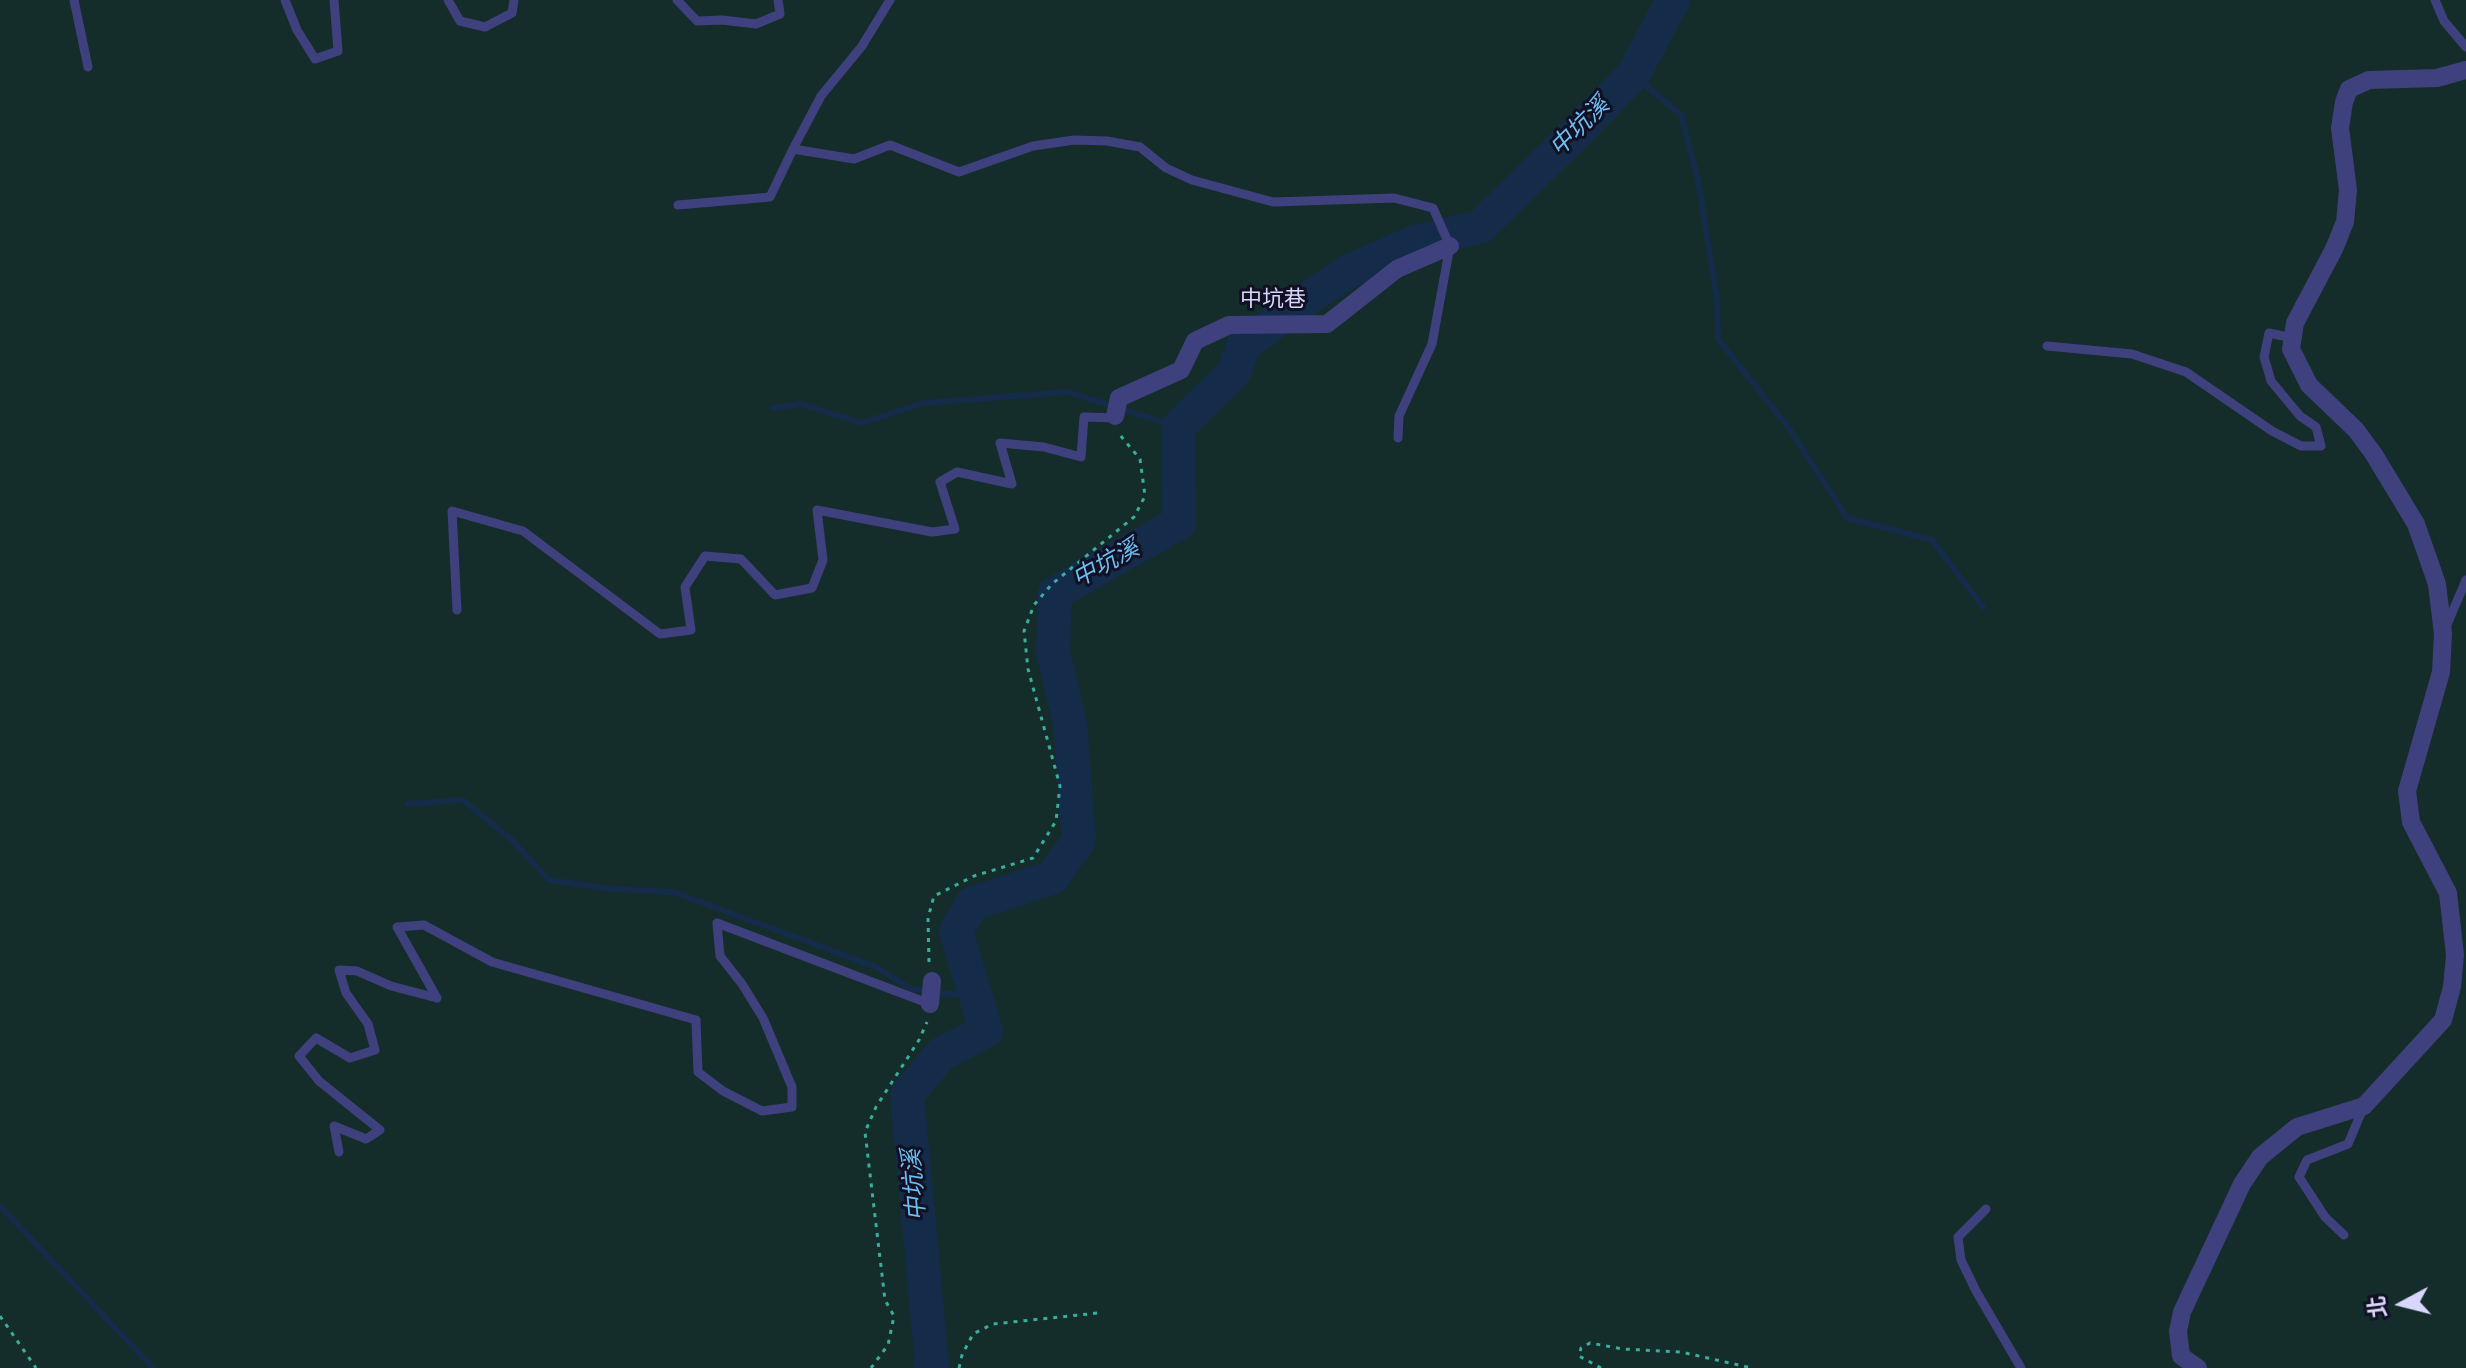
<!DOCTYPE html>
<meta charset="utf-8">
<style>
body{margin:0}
#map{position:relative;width:2466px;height:1368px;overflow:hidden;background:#121023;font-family:"Fira Sans Condensed","Noto Sans TC",sans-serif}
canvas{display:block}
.north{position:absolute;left:2362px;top:1264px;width:80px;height:80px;-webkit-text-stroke:6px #121023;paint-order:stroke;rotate:263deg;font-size:22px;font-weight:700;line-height:32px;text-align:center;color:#d8d6fc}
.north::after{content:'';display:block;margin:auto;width:28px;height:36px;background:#d8d6fc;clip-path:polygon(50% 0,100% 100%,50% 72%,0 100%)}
</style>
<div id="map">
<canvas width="2466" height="1368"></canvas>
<div class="north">北</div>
</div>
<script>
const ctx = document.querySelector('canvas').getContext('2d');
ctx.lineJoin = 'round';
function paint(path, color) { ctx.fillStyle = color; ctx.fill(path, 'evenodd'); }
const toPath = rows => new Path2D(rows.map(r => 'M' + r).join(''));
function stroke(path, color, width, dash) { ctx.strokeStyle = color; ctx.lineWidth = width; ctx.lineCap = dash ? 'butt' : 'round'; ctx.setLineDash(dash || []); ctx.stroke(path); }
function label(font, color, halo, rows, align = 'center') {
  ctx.font = font + ' "Fira Sans Condensed","Noto Sans TC",sans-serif'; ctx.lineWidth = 6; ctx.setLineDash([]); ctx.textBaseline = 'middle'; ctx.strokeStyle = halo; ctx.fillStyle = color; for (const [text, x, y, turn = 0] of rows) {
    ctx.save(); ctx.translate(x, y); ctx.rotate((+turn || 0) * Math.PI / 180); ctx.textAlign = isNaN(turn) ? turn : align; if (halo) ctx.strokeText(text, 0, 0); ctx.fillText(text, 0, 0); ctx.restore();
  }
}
paint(toPath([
 [0,0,2466,0,2466,1368,0,1368]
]), '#142d2a');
stroke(toPath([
 [1633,75,1681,115,1698,180,1717,299,1718,339,1791,431,1847,518,1932,540,1983,607],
 [773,408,801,404,862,423,923,403,1068,392,1178,427],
 [407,804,463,800,513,841,549,880,611,889,674,892,876,967,911,989,975,997],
 [0,1206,153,1368]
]), '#142c49', 6);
stroke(toPath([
 [930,1368,932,1365,907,1095,941,1054,986,1031,956,931,972,904,1053,877,1079,840,1070,723,1053,652,1055,593,1179,523,1178,427,1234,373,1243,346,1294,307,1349,271,1415,242,1480,227,1565,144,1633,75,1673,0]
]), '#142c49', 34);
stroke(toPath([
 [929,962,928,918,934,896,974,876,1033,858,1056,821,1060,786,1028,669,1024,631,1034,605,1052,584,1134,517,1145,496,1140,459,1120,435],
 [0,1316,36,1368],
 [871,1368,888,1345,894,1316,885,1300,865,1132,876,1107,919,1040,927,1022],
 [959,1368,962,1355,973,1334,993,1324,1098,1313],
 [1601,1368,1579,1356,1581,1348,1590,1343,1623,1349,1681,1352,1752,1368]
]), '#39ad9e', 3, [4, 6]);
stroke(toPath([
 [74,0,88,67],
 [285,0,297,30,315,59,338,51,334,0],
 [448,0,460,21,485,27,512,13,514,0],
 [677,0,697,21,722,20,756,24,780,14,778,0],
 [890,0,862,46,821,96,793,149,854,159,890,145,959,172,1033,146,1074,140,1107,141,1140,147,1166,168,1192,180,1273,202,1394,198,1433,208,1450,246,1432,344,1399,416,1398,438],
 [2435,0,2444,21,2466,47],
 [678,205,770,197,793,149],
 [2047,346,2132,354,2186,372,2272,431,2301,446,2321,446,2316,427,2300,416,2271,381,2264,357,2269,333,2293,338],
 [457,610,452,511,523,531,660,634,691,630,685,587,705,556,741,559,775,595,812,588,823,560,817,510,932,532,955,529,940,482,957,472,1012,484,1000,443,1044,447,1081,457,1084,417,1115,418],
 [2446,627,2466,580],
 [339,1152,334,1126,366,1139,380,1130,319,1081,299,1056,316,1038,350,1058,375,1050,368,1024,346,993,339,970,357,971,391,986,437,998,397,927,424,925,492,962,696,1020,698,1072,723,1091,762,1111,792,1107,792,1087,763,1018,742,984,720,956,717,923,930,1004],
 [1986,1209,1958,1237,1961,1260,1976,1291,2021,1368],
 [2344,1235,2325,1217,2299,1177,2307,1160,2348,1144,2364,1106]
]), '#3f417e', 9);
stroke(toPath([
 [1115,416,1119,398,1181,370,1195,341,1229,325,1327,324,1397,269,1450,246],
 [930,1004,932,981],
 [2198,1368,2181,1356,2178,1331,2182,1312,2242,1184,2260,1157,2297,1127,2364,1106,2443,1020,2452,987,2455,955,2448,893,2411,822,2407,791,2441,672,2443,634,2437,584,2416,524,2373,453,2356,430,2309,385,2291,349,2295,323,2334,249,2345,222,2348,190,2340,128,2344,102,2349,89,2369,80,2437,78,2466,70]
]), '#3f417e', 18);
label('22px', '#d8d6fc', '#121023', [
 ["中坑巷",1273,300]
]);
label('italic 24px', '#6cbef3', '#121023', [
 ["中坑溪",1580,127,-45],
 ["中坑溪",1106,564,-29],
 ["中坑溪",915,1185,-95]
]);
</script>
